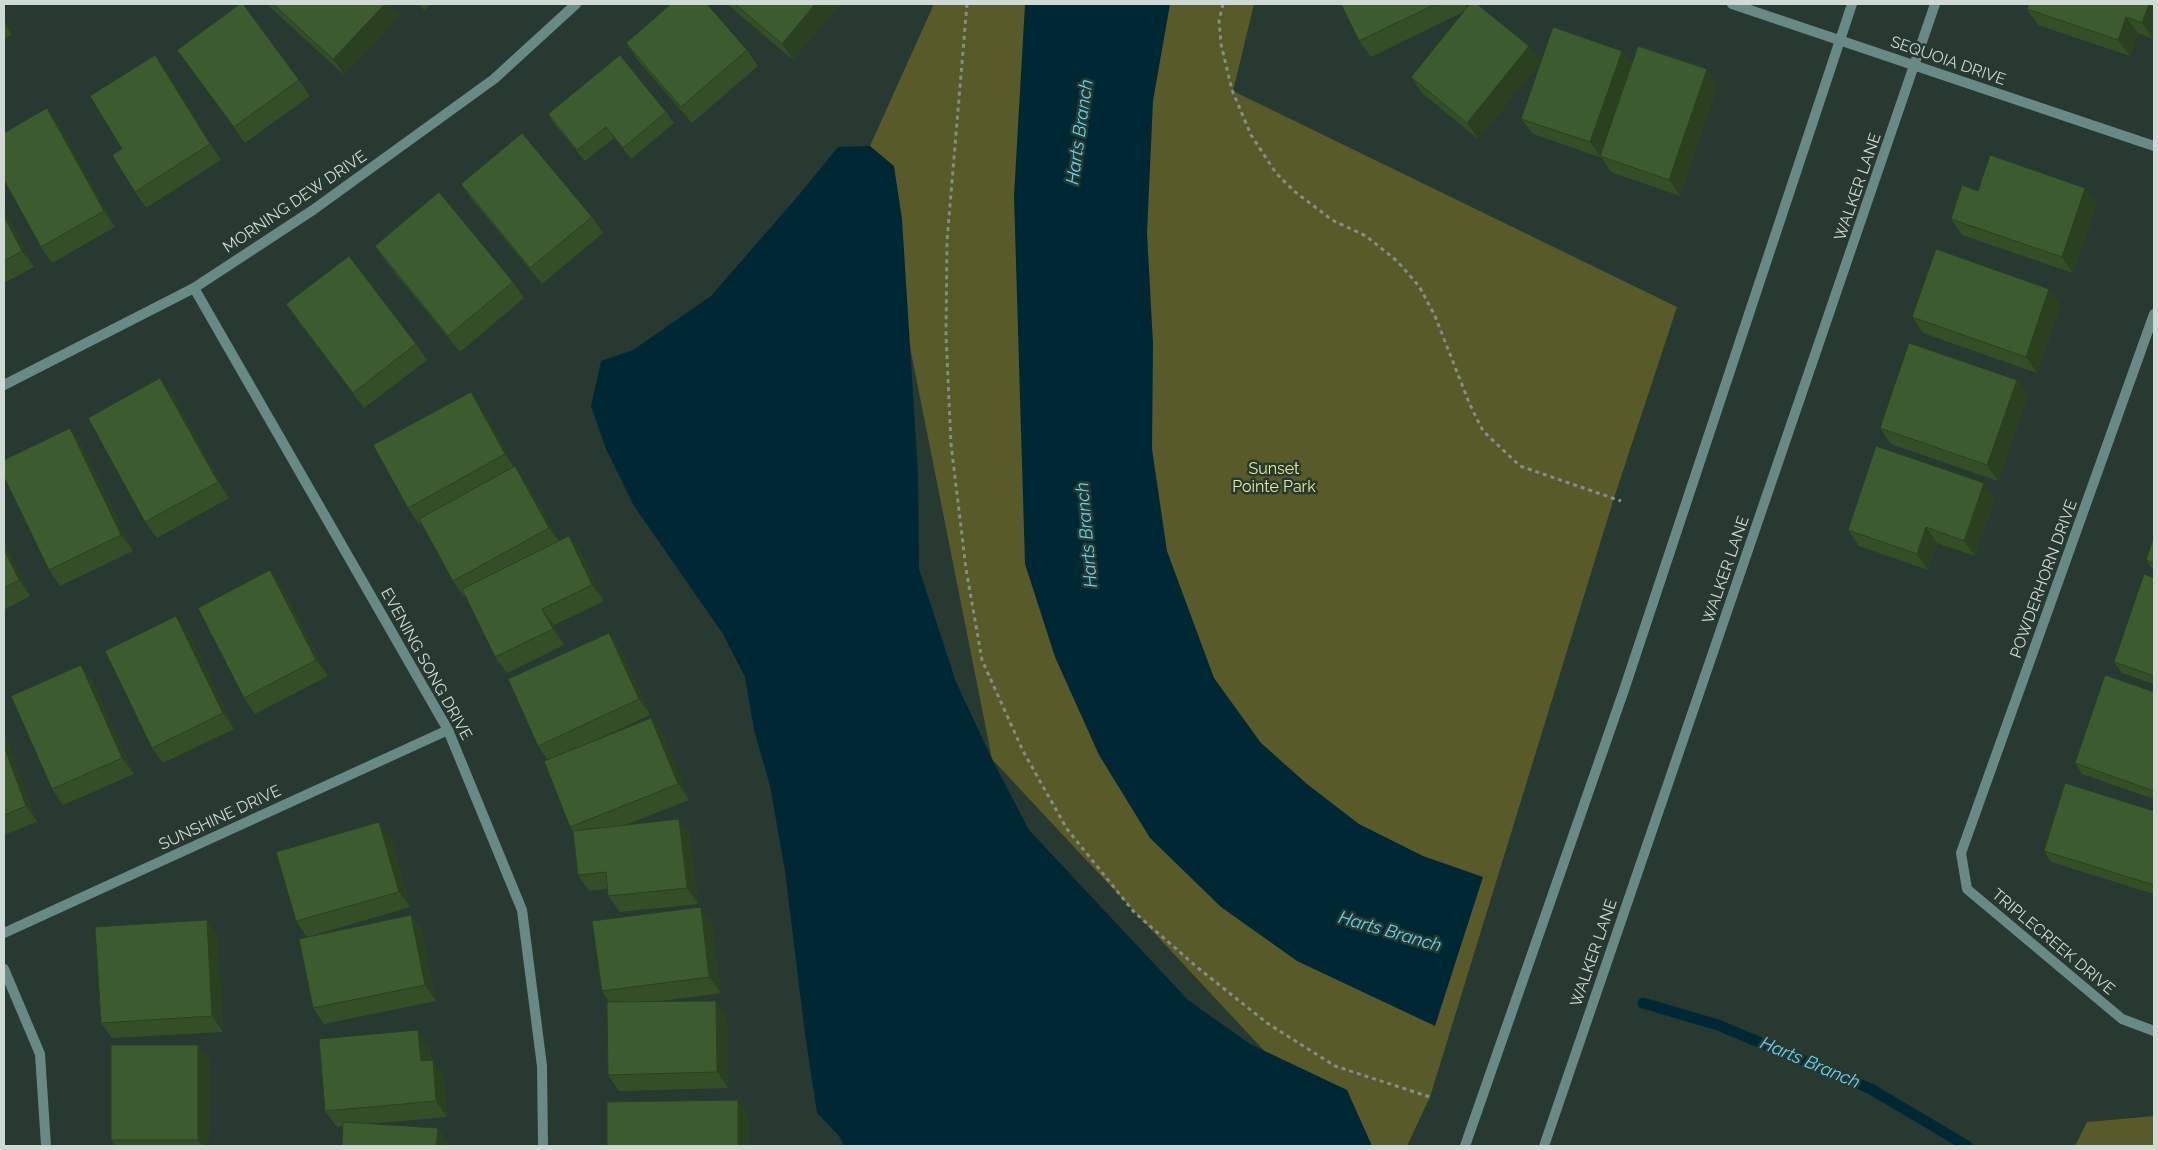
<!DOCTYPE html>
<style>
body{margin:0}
#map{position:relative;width:2158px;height:1150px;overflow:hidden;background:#273931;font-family:Raleway,sans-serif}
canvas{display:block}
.frame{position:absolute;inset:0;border:5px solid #cfdad5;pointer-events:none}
</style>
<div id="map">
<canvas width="2158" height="1150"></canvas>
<div class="frame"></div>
</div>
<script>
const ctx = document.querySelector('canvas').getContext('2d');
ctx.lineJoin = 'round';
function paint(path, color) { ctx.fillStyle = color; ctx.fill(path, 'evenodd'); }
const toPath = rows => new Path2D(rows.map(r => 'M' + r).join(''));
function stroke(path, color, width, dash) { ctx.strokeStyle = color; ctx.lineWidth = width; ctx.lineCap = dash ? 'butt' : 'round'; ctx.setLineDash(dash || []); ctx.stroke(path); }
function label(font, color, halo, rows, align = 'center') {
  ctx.font = font + ' Raleway,sans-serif'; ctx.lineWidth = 5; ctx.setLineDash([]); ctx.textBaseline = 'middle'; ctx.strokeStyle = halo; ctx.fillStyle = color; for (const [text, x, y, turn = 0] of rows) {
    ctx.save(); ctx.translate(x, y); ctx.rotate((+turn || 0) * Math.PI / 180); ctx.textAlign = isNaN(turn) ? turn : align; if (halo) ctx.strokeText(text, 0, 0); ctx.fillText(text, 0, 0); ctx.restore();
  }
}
paint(toPath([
 [934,4,1254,4,1233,91,1677,307,1614,498,1430,1097,1407,1146,1353,1146,992,759,870,146],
 [2154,1116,2154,1146,2075,1146,2087,1122]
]), '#595a2a');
paint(toPath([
 [1025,4,1170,4,1153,101,1147,233,1153,343,1152,449,1167,551,1214,678,1261,743,1307,784,1359,824,1423,856,1483,877,1435,1026,1297,961,1221,907,1150,838,1099,755,1055,657,1025,564,1014,196],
 [870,146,894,166,902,219,918,473,919,569,956,682,992,759,1029,830,1188,1000,1250,1044,1347,1090,1372,1146,844,1146,839,1136,817,1113,805,1034,785,871,770,786,754,730,745,677,723,634,634,506,606,449,591,406,601,361,633,350,711,296,798,196,838,147]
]), '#002834');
stroke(toPath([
 [1643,1003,1718,1025,1871,1089,1967,1146]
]), '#002834', 11);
stroke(toPath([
 [967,4,947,241,946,334,951,444,966,569,982,660,1023,751,1067,829,1134,912,1198,968,1267,1023,1335,1066,1430,1097],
 [1223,4,1219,21,1221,44,1232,90,1251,135,1276,173,1294,191,1332,220,1366,236,1397,261,1419,286,1435,316,1470,405,1483,431,1520,466,1621,501]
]), '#818f89', 3, [4, 4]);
stroke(toPath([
 [1732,4,2154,146],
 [194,288,448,730,522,910,542,1066,543,1146],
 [2154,314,1961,853,1967,889,2122,1019,2154,1031],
 [4,385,194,288,313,210,494,79,576,4],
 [4,933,448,730],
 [4,969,40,1054,46,1146]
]), '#698987', 10);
stroke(toPath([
 [1465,1146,1624,690,1852,4],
 [1544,1146,1935,4]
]), '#698987', 10);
paint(toPath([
 [269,4,391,4,400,16,344,75,271,8],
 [419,4,430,4,424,10],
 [727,4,840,4,793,60],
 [1341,4,1466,4,1467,7,1529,46,1541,62,1478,139,1422,93,1411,77,1465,11,1371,57,1359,41],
 [2154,4,2153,39,2138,33,2130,56,2038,25,2027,9],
 [4,20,12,35,4,39],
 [626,43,747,50,758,66,692,123,637,59],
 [177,50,299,80,310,96,245,143],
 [1622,51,1632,64,1707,69,1718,85,1680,196,1611,172,1602,158,1533,134,1521,119],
 [166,71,221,160,146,208,135,192,122,149],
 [666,112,674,123,631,159,614,138,585,161,555,125,548,114],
 [58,124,115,227,52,263,41,247],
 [461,184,592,217,603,233,542,284,472,200],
 [1978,191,2097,204,2073,273,1962,235,1951,219],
 [4,211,34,267,4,283],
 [375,246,513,282,524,298,460,352,386,262],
 [286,304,416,344,427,360,364,408,297,320],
 [2061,305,2037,373,1923,333,1912,317],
 [2017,380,2028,396,1998,481,1891,444,1880,428],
 [471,392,482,408,514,467,526,482,559,541,580,552,604,601,554,625,564,645,507,673,495,657,466,596,464,597,453,581,421,523,419,524,408,508],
 [171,393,229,498,157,538,145,522],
 [70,428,81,444,133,551,60,586,49,570],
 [1995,499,1975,556,1937,543,1928,570,1859,546,1848,530],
 [2154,537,2154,571,2146,560],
 [4,541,30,596,4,610],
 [270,570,281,586,328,676,255,714,244,698],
 [2154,578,2154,684,2122,673,2114,662],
 [188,632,234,729,163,763,152,748],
 [609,633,620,649,650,715,596,740,651,718,663,734,689,800,625,825,679,819,690,835,698,904,620,912,608,896,608,889,589,891,578,875,573,831,570,827,547,759,538,746],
 [81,665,92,681,134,774,63,805,52,789],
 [2154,692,2154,799,2082,774,2075,763],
 [4,732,37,822,4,835],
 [2154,811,2154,894,2051,862,2044,851],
 [391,838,410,907,311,936,411,915,422,931,436,1001,324,1024,313,1008,307,937,296,921],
 [712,923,721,993,653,1002,727,1016,728,1088,619,1091,608,1075,609,1002,602,991],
 [218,936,223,1032,112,1038,101,1023],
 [198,1045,210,1061,209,1146,116,1146,111,1140],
 [429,1046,431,1060,433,1060,444,1076,447,1117,367,1124,438,1128,449,1144,343,1126,337,1127,325,1111]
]), '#344f28');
paint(toPath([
 [385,4,391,4,400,16,344,75,333,59],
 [815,4,840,4,793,60,782,44],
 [2149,4,2154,4,2154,36,2153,39,2142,23],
 [2126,17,2138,33,2130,56,2118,40],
 [4,20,12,35,4,23],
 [1529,46,1541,62,1478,139,1467,123],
 [1622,51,1633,66,1600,156,1590,142],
 [155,55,166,71,221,160,210,144],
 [1707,69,1718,85,1680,196,1669,180],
 [47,108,58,124,115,227,104,211],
 [2085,188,2097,204,2073,273,2062,257],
 [4,211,34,267,22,251,4,216],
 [2049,289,2061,305,2037,373,2026,357],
 [160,378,171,393,229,498,218,482],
 [2017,380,2028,396,1998,481,1987,465],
 [471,392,482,408,516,470,505,454],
 [70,428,81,444,133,551,121,535],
 [515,466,526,482,560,543,549,528],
 [1984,483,1995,499,1975,556,1964,541],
 [1926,527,1937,543,1928,570,1917,554],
 [569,536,580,552,604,601,592,585],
 [4,541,30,596,19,580,4,549],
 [270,570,281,586,328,676,316,660],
 [542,609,554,625,564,645,553,629],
 [176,616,188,632,234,729,223,713],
 [609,633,620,649,650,715,639,699],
 [81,665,92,681,134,774,122,758],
 [651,718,663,734,689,800,678,784],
 [4,732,37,822,26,806,4,746],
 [679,819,690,835,698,904,687,888],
 [379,822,391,838,410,907,399,892],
 [701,907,712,923,721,993,709,977],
 [411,915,422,931,436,1001,425,985],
 [207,920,218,936,223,1032,212,1016],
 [716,1001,727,1016,728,1088,717,1072],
 [418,1030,429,1046,432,1077,421,1061],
 [198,1045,210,1061,209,1146,203,1146,198,1140],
 [433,1060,444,1076,447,1117,436,1101],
 [738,1100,749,1116,749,1146,738,1146],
 [438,1128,449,1144,449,1146,436,1146]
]), '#2a4021');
const building = toPath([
 [240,4,243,4,299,80,234,127,177,50,240,4],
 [273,4,385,4,333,59,273,4],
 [671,4,707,4,747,50,681,107,626,43,671,4],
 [735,4,815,4,782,44,735,4],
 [1341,4,1436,4,1359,41,1341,4],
 [1470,4,1477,4,1529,46,1467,123,1411,77,1470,4],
 [2029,4,2149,4,2142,23,2126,17,2118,40,2027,9,2029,4],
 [1553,27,1622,51,1590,142,1521,119,1553,27],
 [1638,46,1707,69,1669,180,1600,156,1638,46],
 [155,55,210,144,135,192,112,155,122,149,90,96,155,55],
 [620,55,666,112,623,148,606,127,577,150,548,114,620,55],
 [47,108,104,211,41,247,4,180,4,133,47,108],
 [522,133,592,217,530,268,461,184,522,133],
 [1990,155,2085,188,2062,257,1951,219,1962,185,1978,191,1990,155],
 [439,192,513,282,448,336,375,246,439,192],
 [4,216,22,251,4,261,4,216],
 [1936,249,2049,289,2026,357,1912,317,1936,249],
 [349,256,416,344,353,393,286,304,349,256],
 [1909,343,2017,380,1987,465,1880,428,1909,343],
 [160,378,218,482,145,522,88,418,160,378],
 [471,392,505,454,408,508,373,445,471,392],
 [70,428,121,535,49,570,4,477,4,460,70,428],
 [1876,446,1984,483,1964,541,1926,527,1917,554,1848,530,1876,446],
 [515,466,549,528,453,581,419,519,515,466],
 [569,536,592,585,542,609,553,629,495,657,462,589,569,536],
 [2154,537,2154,563,2146,560,2154,537],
 [4,549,19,580,4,588,4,549],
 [270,570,316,660,244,698,198,608,270,570],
 [2144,574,2154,578,2154,676,2114,662,2144,574],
 [176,616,223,713,152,748,105,651,176,616],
 [609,633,639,699,538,746,508,679,609,633],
 [81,665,122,758,52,789,11,696,81,665],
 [2105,675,2154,692,2154,791,2075,763,2105,675],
 [651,718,678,784,570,827,544,761,651,718],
 [4,746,26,806,4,815,4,746],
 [2065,783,2154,811,2154,885,2044,851,2065,783],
 [679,819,687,888,608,896,606,872,578,875,573,831,679,819],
 [379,822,399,892,296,921,276,852,379,822],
 [701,907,709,977,602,991,592,921,701,907],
 [411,915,425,985,313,1008,299,939,411,915],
 [207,920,212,1016,101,1023,95,927,207,920],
 [716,1001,717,1072,608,1075,607,1002,716,1001],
 [418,1030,421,1061,433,1060,436,1101,325,1111,319,1039,418,1030],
 [111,1045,198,1045,198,1140,111,1140,111,1045],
 [738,1100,738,1146,607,1146,607,1102,738,1100],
 [343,1122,438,1128,436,1146,342,1146,343,1122]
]);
paint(building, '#3c5c2f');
stroke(building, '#2a4021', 1);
label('16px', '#cfdad5', '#273931', [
 ["SEQUOIA DRIVE",1948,61,19],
 ["WALKER LANE",1858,187,-71],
 ["MORNING DEW DRIVE",295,202,-34],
 ["WALKER LANE",1726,570,-71],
 ["POWDERHORN DRIVE",2044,579,-70],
 ["EVENING SONG DRIVE",426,664,61],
 ["SUNSHINE DRIVE",220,818,-25],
 ["TRIPLECREEK DRIVE",2053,942,40],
 ["WALKER LANE",1594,953,-71]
]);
label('16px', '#e7e992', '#273931', [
 ["Sunset",1274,469],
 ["Pointe Park",1274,487]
]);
label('italic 18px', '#66d2f3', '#273931', [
 ["Harts Branch",1080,132,-82],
 ["Harts Branch",1087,535,-95],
 ["Harts Branch",1390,932,16],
 ["Harts Branch",1810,1063,23]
]);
</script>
